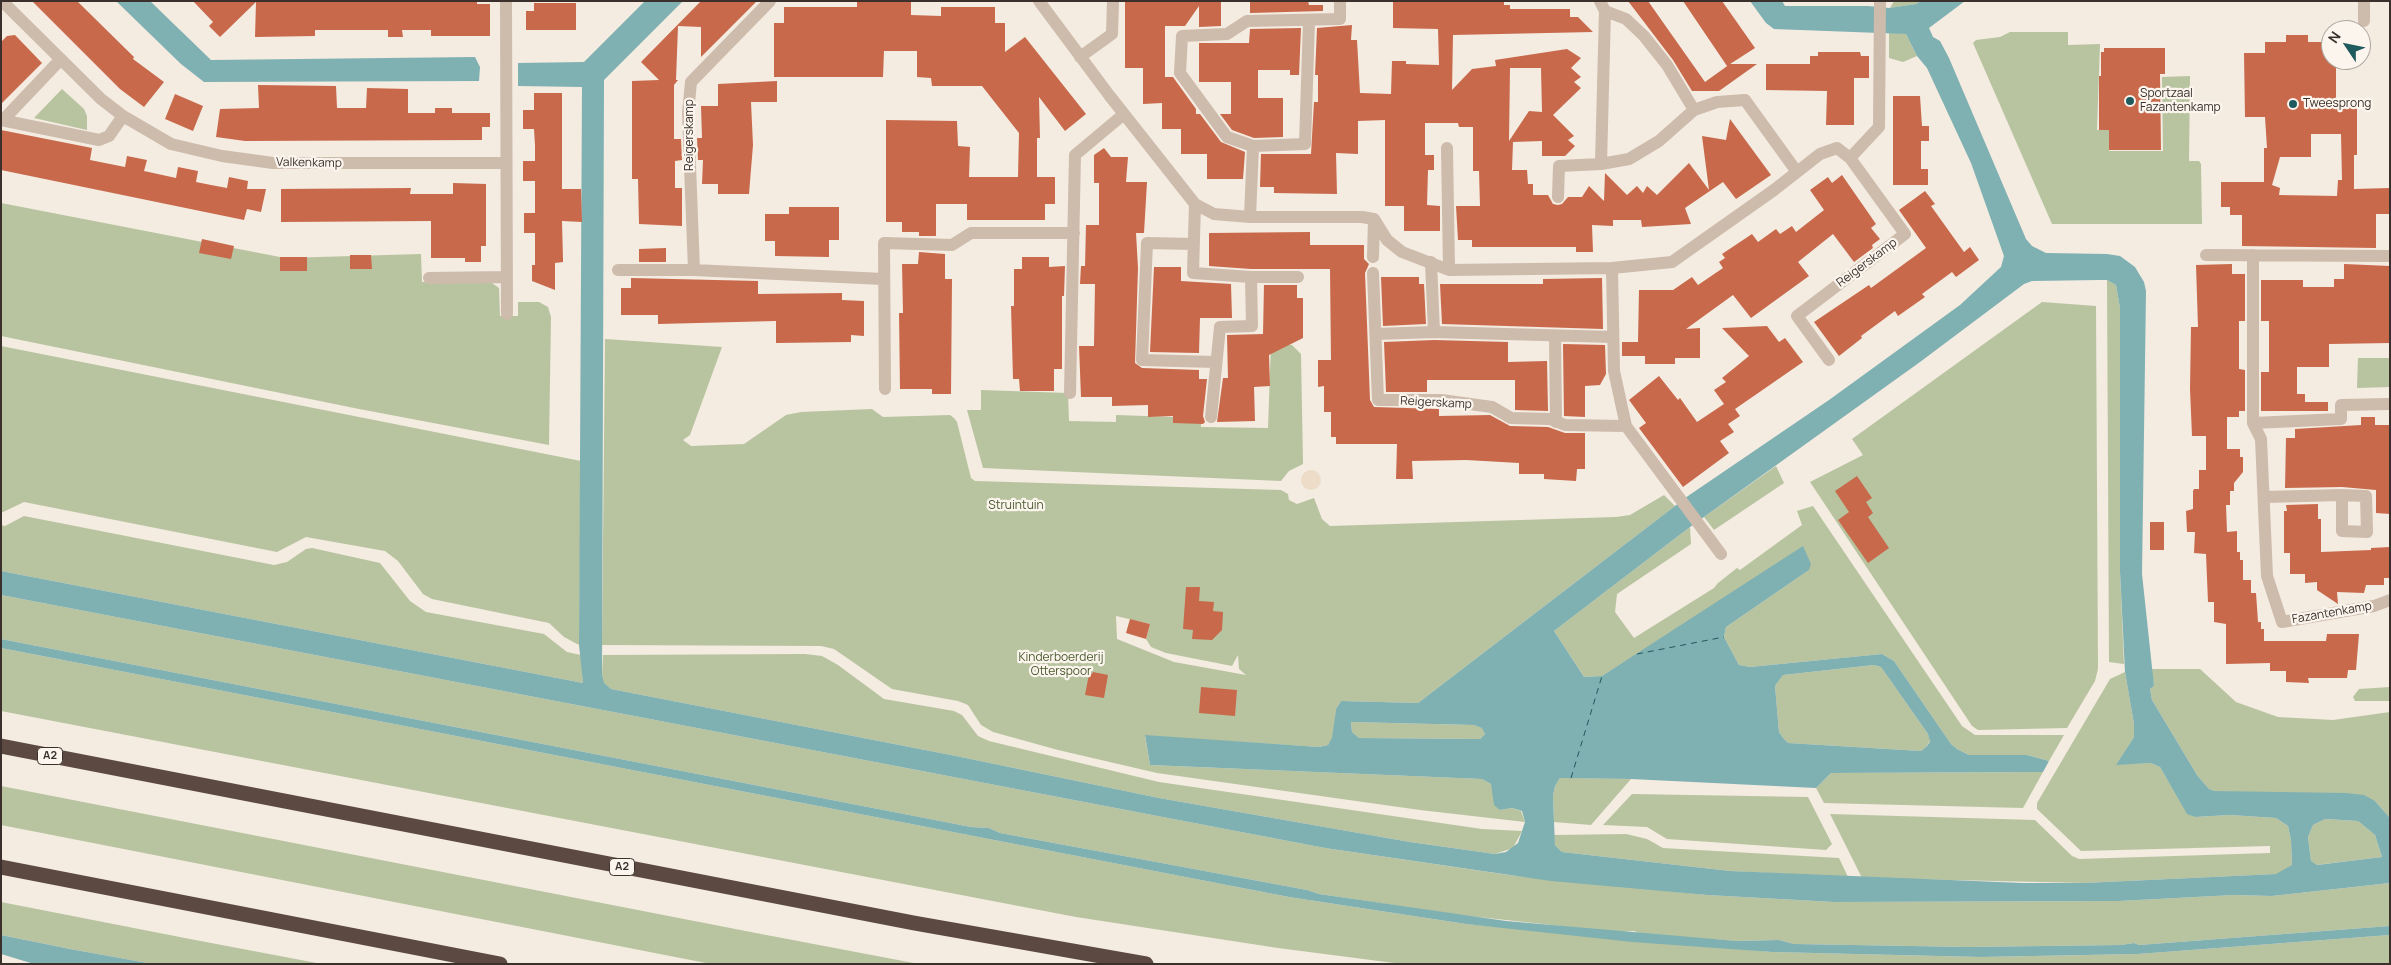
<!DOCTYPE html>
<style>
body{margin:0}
#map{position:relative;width:2391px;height:965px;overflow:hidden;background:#f4ebe1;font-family:Manrope,sans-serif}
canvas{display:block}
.frame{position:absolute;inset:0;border:2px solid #3b302b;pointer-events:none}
.north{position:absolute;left:2321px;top:20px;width:50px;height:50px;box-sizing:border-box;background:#fbf5ee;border:1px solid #aea6a0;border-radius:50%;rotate:304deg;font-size:14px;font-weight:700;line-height:20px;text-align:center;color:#3b302b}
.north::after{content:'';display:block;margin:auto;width:18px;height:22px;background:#1f5a5e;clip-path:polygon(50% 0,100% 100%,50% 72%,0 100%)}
</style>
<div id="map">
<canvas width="2391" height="965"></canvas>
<div class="frame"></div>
<div class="north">N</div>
</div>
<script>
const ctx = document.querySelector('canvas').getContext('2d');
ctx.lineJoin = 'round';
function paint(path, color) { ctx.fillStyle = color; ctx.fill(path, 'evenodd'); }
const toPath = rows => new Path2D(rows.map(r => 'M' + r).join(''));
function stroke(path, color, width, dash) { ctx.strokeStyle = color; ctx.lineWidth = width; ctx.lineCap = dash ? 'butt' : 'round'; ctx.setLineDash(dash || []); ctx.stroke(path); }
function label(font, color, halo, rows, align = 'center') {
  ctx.font = font + ' Manrope,sans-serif'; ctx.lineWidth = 4.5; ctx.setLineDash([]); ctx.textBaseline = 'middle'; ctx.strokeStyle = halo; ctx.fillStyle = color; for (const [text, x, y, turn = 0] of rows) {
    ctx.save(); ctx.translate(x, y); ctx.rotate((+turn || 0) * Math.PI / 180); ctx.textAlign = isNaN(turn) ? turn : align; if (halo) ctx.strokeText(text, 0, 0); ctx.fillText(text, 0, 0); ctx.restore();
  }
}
paint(toPath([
 [1894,1,1921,1,1916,4,1890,8],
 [1889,32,1906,34,1917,56,1903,62,1889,58],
 [2010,32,2068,32,2068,45,2100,44,2097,130,2109,130,2109,151,2163,151,2162,77,2190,76,2189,161,2199,161,2201,164,2202,224,2052,224,1973,43,1976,40,2000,37],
 [62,89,84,109,87,116,87,130,34,118],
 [1,203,285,258,421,254,422,282,492,283,499,288,500,316,518,316,518,302,539,302,548,307,551,317,549,445,354,408,1,336],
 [2107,280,2116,285,2120,308,2120,572,2124,664,2109,662],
 [2042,302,2096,306,2098,669,2095,681,2067,728,1978,730,1972,726,1810,482,1863,455,1852,439],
 [605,339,722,347,690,435,683,440,691,446,744,444,786,415,801,412,872,409,883,417,950,415,954,418,957,422,971,478,975,481,1281,490,1288,494,1289,500,1297,504,1314,498,1322,519,1330,526,1616,517,1630,515,1664,495,1675,506,1418,703,1341,701,1336,709,1333,738,1328,745,1319,747,1145,736,1150,765,1482,779,1491,784,1500,810,1512,808,1521,811,1525,822,1420,810,1157,773,1058,750,993,732,981,725,968,705,958,701,892,689,834,649,821,646,602,645],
 [1116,616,1150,624,1146,639,1151,647,1166,653,1232,666,1238,655,1239,669,1246,675,1174,662,1117,639],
 [1271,344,1292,345,1301,354,1303,464,1289,471,1281,481,983,468,967,410,981,410,981,390,1068,393,1069,421,1116,422,1116,415,1201,418,1201,427,1268,428],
 [1,346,581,461,579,645,564,637,549,623,432,599,423,594,398,561,385,551,306,537,277,552,24,502,1,513],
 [2358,358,2390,358,2390,387,2357,388],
 [1776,466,1784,483,1714,530,1704,517],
 [1813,506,1962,726,1975,735,2064,735,2049,761,2027,755,1969,755,1957,749,1951,744,1894,661,1882,654,1750,667,1739,665,1724,637,1726,627,1809,570,1637,654,1602,676,1584,677,1554,631,1690,527,1691,544,1617,594,1615,612,1634,638,1714,588,1718,583,1737,568,1740,570,1802,525,1797,511],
 [24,516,274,565,287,562,306,549,312,548,380,563,410,601,426,612,544,634,567,652,581,655,583,683,1,571,1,525,5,526],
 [1,595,1325,848,1509,875,1707,895,1834,902,2119,901,2234,895,2272,896,2390,883,2390,926,2139,945,2134,943,2121,945,1969,947,1794,944,1779,940,1737,941,1641,934,1634,931,1616,932,1460,915,1319,894,1307,890,1000,833,989,828,971,827,1,639],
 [1,648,1289,897,1466,924,1772,952,1981,957,2138,954,2390,935,2390,964,1402,964,1278,948,1076,917,1,711],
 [805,654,822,656,838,665,884,699,954,711,962,715,978,736,989,741,1159,782,1482,829,1522,831,1513,848,1495,854,1410,842,1159,798,956,756,611,689,603,683,602,675,603,655],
 [1874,665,1881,667,1928,734,1930,741,1926,747,1921,751,1788,743,1784,739,1779,732,1775,686,1783,675],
 [2151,669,2200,669,2236,702,2278,717,2333,720,2390,712,2390,818,2375,801,2215,791,2209,789,2197,775,2152,700,2150,689,2154,686],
 [2125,672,2134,724,2134,737,2117,764,2151,763,2160,767,2187,813,2195,817,2230,815,2276,818,2288,826,2291,840,2292,865,2289,868,2277,874,2084,883,1862,878,1830,814,2035,820,2072,856,2079,859,2270,853,2270,846,2081,851,2037,809,2037,803,2110,679],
 [2390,687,2390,701,2355,701,2353,697,2359,689],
 [1351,722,1474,725,1483,728,1485,734,1480,739,1359,738,1352,732],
 [2043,772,2023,808,1824,803,1816,788,1831,773],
 [1560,778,1571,778,1631,779,1591,825,1554,822,1553,796,1555,786],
 [1,786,761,934,919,964,711,964,1,825],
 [1632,794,1808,797,1832,844,1826,850,1667,839,1647,827,1603,825],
 [2325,819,2358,821,2375,835,2382,857,2316,865,2311,861,2308,837,2313,825],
 [1626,834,1647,839,1663,848,1839,858,1848,877,1730,871,1562,852,1555,845,1554,835],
 [1,902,190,939,322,964,153,964,70,949,1,935]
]), '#b8c4a0');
paint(toPath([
 '1301 480a10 10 0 1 1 20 0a10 10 0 1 1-20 0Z'
]), '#ecdcc8');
paint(toPath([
 [116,1,150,1,211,60,475,57,480,67,479,81,204,82,181,64],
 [645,1,683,1,604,80,602,675,604,683,611,689,956,756,1159,798,1410,842,1495,854,1506,852,1518,843,1525,822,1522,811,1512,808,1500,810,1494,805,1491,784,1482,779,1150,765,1145,735,1319,747,1328,745,1332,738,1336,709,1341,701,1418,703,1688,496,1829,400,1960,305,2001,267,2004,256,1971,163,1927,68,1917,56,1906,34,1774,29,1766,23,1750,1,1782,1,1785,6,1868,6,1889,8,1916,4,1921,1,1965,1,1929,28,1933,37,1940,41,1949,58,2026,239,2032,246,2046,253,2107,254,2120,256,2135,267,2144,282,2146,291,2142,574,2154,686,2150,689,2152,700,2197,775,2209,789,2215,791,2346,793,2364,795,2375,801,2390,818,2390,883,2272,896,2234,895,2119,901,1834,902,1707,895,1551,881,1325,848,1,595,1,571,583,683,579,645,582,87,518,86,518,63,584,62],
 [2099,280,2107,280,2116,285,2120,308,2120,572,2125,672,2134,724,2134,737,2116,765,2151,763,2160,767,2187,814,2195,817,2230,815,2276,818,2288,826,2291,840,2292,865,2276,874,2084,883,2023,883,1730,871,1562,852,1555,845,1554,822,1553,796,1555,786,1560,778,1631,779,1816,788,1831,773,2043,772,2049,761,2027,755,1969,755,1957,749,1951,744,1894,661,1882,654,1750,667,1739,665,1724,637,1726,627,1809,570,1811,564,1803,546,1602,676,1584,677,1554,631,1690,527,1920,362,2024,284,2032,281],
 [1874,665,1881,667,1928,734,1930,742,1926,747,1921,751,1788,743,1784,739,1779,732,1775,686,1783,675],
 [1351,722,1474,725,1482,728,1485,734,1480,739,1359,738,1352,732],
 [2325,819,2358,821,2375,835,2382,857,2317,865,2311,861,2308,837,2313,825],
 [1,639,971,827,989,828,1000,833,1307,890,1319,894,1506,921,1737,941,1779,940,1794,944,1969,947,2121,945,2134,943,2139,945,2390,926,2390,935,2138,954,1981,957,1772,952,1632,942,1466,924,1289,897,1,648],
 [1,935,70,949,153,964,34,964,1,954]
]), '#7fb0b2');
stroke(toPath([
 [1637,654,1724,637],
 [1571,778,1602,676]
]), '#1f5a5e', 1, [6, 5]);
paint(toPath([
 [32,1,77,1,134,57,133,59,164,82,144,107,120,89],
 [193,1,477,1,477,4,490,4,490,36,431,36,431,30,402,30,403,37,388,37,388,30,315,30,315,36,255,37,256,2,220,37,209,26,213,22],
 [701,1,757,1,701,57,701,27,678,26,676,80,678,80,674,85,674,139,681,139,682,160,675,161,675,188,682,188,682,226,639,224,638,179,632,179,632,81,659,80,641,62],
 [857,1,911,1,911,15,941,16,941,7,995,7,995,23,1005,23,1005,52,1025,37,1086,114,1065,131,1039,97,1040,138,1037,138,1037,177,1055,177,1055,204,1045,204,1045,220,967,220,967,204,936,204,936,236,919,236,919,232,902,232,902,222,886,222,886,120,957,121,958,146,970,147,969,177,1018,177,1019,133,982,86,932,86,931,78,917,77,917,51,884,51,883,77,774,77,774,23,784,23,784,7,857,7],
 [1125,1,1221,1,1221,26,1199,27,1199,6,1185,26,1165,26,1165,77,1173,77,1196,109,1196,114,1200,114,1221,142,1245,152,1243,179,1207,179,1207,154,1181,154,1181,129,1162,129,1162,103,1143,104,1143,68,1125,68],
 [1250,1,1308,1,1309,5,1323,5,1323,11,1250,13],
 [1393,1,1504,1,1504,5,1510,5,1510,9,1570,9,1570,17,1578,17,1593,32,1453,35,1452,90,1472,69,1496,66,1495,60,1567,49,1581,58,1571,68,1581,77,1574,82,1581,88,1553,115,1574,136,1568,140,1575,146,1565,156,1542,156,1542,141,1513,142,1512,170,1527,170,1528,184,1533,184,1533,195,1548,195,1553,204,1558,205,1562,204,1568,197,1582,197,1589,186,1604,201,1605,173,1627,195,1637,186,1643,193,1647,186,1657,195,1689,163,1709,190,1702,136,1726,140,1730,119,1771,175,1736,199,1723,182,1685,208,1691,224,1642,227,1641,220,1613,220,1613,226,1592,225,1593,252,1576,252,1576,247,1472,247,1472,240,1458,240,1456,206,1480,206,1479,171,1473,171,1473,127,1459,127,1458,123,1425,123,1425,155,1434,155,1434,170,1428,170,1427,205,1440,206,1440,231,1404,231,1404,206,1385,206,1385,120,1358,121,1358,154,1336,153,1337,194,1274,193,1274,187,1260,187,1261,154,1311,154,1314,102,1318,102,1318,75,1315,75,1317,28,1352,25,1351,40,1357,40,1360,93,1391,94,1392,61,1406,61,1406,64,1439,65,1438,29,1393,28],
 [1510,68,1541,68,1542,112,1529,111,1509,141],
 [1628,1,1648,1,1705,82,1730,64,1757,64,1719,91,1692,91,1673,60],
 [1683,1,1722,1,1755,48,1727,66],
 [534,3,576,3,576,30,526,30,526,11,534,11],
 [1301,28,1299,75,1290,75,1290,70,1258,70,1258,98,1283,98,1283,137,1254,138,1232,130,1220,114,1231,114,1231,82,1199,82,1199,43,1249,43,1250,29],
 [15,35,42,63,1,104,1,42,7,36],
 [2286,35,2308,35,2308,42,2329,42,2329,63,2336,63,2336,101,2357,101,2357,155,2354,155,2354,189,2390,188,2390,214,2376,214,2376,248,2242,246,2242,215,2230,215,2230,207,2221,207,2221,182,2264,182,2264,148,2267,148,2265,117,2245,117,2244,53,2265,53,2265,42,2286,42],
 [2311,134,2341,134,2342,180,2338,180,2337,196,2279,195,2280,188,2272,185,2280,157,2311,157],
 [2104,48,2165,48,2165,74,2160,74,2161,150,2109,150,2109,130,2099,130,2099,76,2101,76,2101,52,2104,52],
 [1818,52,1860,52,1861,56,1869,56,1869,78,1854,78,1854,125,1826,125,1827,91,1766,90,1766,64,1810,64,1810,56,1818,56],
 [777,81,777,102,751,102,753,145,749,194,718,194,718,184,702,184,703,160,698,160,697,138,702,138,701,106,718,106,718,84],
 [258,85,336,86,337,108,366,108,367,88,408,89,408,113,435,113,435,108,452,108,452,113,490,113,490,127,482,127,482,140,245,141,216,137,220,109,259,108],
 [534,93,562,93,562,189,581,189,582,222,562,221,563,260,563,262,555,263,555,290,532,281,532,265,535,265,535,233,524,233,524,213,535,213,535,181,523,181,523,161,535,161,535,145,534,129,523,129,523,110,534,110],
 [175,94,203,106,193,131,165,119],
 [1893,96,1920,96,1922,126,1929,126,1929,141,1921,141,1921,169,1928,169,1928,185,1893,185],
 [1,130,92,148,90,160,125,167,127,156,147,160,144,171,176,178,178,167,198,171,196,182,211,185,227,188,229,177,248,181,247,189,266,189,261,212,247,209,244,220,1,170],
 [1104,148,1111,157,1128,157,1126,182,1147,182,1144,233,1136,233,1138,268,1135,363,1142,368,1199,370,1199,379,1207,379,1203,416,1205,422,1203,424,1173,423,1173,416,1148,417,1148,405,1112,406,1112,397,1081,397,1079,346,1094,346,1095,284,1080,284,1081,266,1085,266,1086,225,1099,225,1099,183,1094,183,1094,155],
 [1842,175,1876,224,1871,228,1880,239,1872,245,1873,248,1854,262,1833,234,1798,262,1809,276,1751,318,1733,295,1686,329,1700,328,1700,358,1675,358,1675,364,1645,364,1645,356,1622,356,1622,342,1638,342,1639,290,1673,290,1692,277,1698,285,1723,268,1719,262,1725,258,1722,254,1752,234,1758,242,1776,229,1780,234,1792,226,1796,232,1824,210,1810,190,1828,177,1832,183],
 [453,183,486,184,486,246,481,246,481,262,465,262,465,258,431,258,431,221,281,222,281,189,411,188,410,194,453,194],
 [1925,191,1935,204,1931,206,1964,252,1970,247,1979,260,1956,277,1952,272,1922,294,1925,297,1898,316,1895,311,1861,336,1862,338,1839,356,1814,322,1869,285,1871,288,1926,248,1899,210],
 [789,207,839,207,839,240,829,240,829,257,775,256,775,241,765,241,765,214,789,214],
 [1310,232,1310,245,1364,245,1364,259,1369,264,1365,273,1370,400,1374,407,1439,409,1439,416,1490,415,1510,426,1548,427,1565,433,1585,433,1585,469,1577,469,1576,481,1544,479,1544,474,1519,474,1519,463,1466,460,1412,461,1413,479,1396,479,1397,444,1336,444,1336,437,1331,437,1331,412,1324,412,1324,386,1318,387,1318,360,1331,360,1330,269,1251,269,1209,266,1209,233],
 [202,239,234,246,231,259,199,253],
 [666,248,666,262,639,262,639,249],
 [919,252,945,254,945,279,952,279,951,394,932,394,932,389,900,389,899,313,903,313,902,264,918,264],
 [350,255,371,255,372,269,350,269],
 [280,257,307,257,307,271,280,271],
 [1022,257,1049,257,1049,267,1065,266,1064,296,1062,296,1062,369,1054,369,1054,391,1020,391,1019,379,1013,379,1011,306,1014,306,1014,269,1022,269],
 [2232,264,2232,274,2245,274,2245,321,2239,321,2239,369,2245,370,2245,411,2239,411,2239,417,2227,417,2227,449,2240,449,2240,457,2243,457,2243,472,2234,483,2234,491,2230,491,2230,505,2226,505,2227,532,2237,531,2237,552,2240,552,2240,560,2243,560,2243,580,2251,580,2251,593,2256,593,2258,622,2261,622,2261,629,2264,629,2264,641,2326,641,2327,634,2359,634,2356,670,2348,670,2347,678,2308,678,2309,683,2286,682,2286,671,2270,671,2270,663,2226,664,2226,624,2214,622,2214,602,2208,602,2206,554,2194,553,2195,532,2187,532,2186,511,2193,509,2193,491,2194,489,2199,489,2199,470,2206,470,2206,436,2192,436,2190,389,2191,327,2198,327,2196,265],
 [2344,264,2390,266,2390,343,2329,344,2329,367,2297,367,2297,394,2305,394,2305,402,2328,402,2328,411,2261,411,2261,372,2269,372,2269,321,2261,321,2261,280,2303,280,2303,287,2334,287,2334,279,2344,279],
 [1154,267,1181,267,1181,281,1231,284,1232,318,1200,318,1199,353,1150,352],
 [1381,277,1419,277,1419,284,1424,284,1426,324,1383,326],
 [631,278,758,281,758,294,842,293,842,300,864,301,864,336,851,335,851,342,776,343,776,321,658,324,658,315,621,315,621,288,631,288],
 [1602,278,1603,329,1442,324,1440,284,1543,284,1543,279],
 [1264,285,1297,285,1297,298,1303,298,1303,338,1269,355,1270,386,1254,387,1255,421,1217,422,1223,378,1228,378,1227,335,1263,334],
 [1767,326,1779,342,1785,338,1803,362,1735,409,1740,416,1728,424,1734,432,1720,441,1729,453,1683,487,1639,428,1646,423,1629,400,1659,376,1678,400,1680,398,1697,422,1724,404,1714,390,1726,382,1722,378,1749,356,1722,328],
 [1434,340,1508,342,1508,362,1547,361,1548,411,1515,410,1515,380,1427,380,1427,392,1386,392,1384,342],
 [1563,344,1605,345,1606,374,1600,385,1585,386,1585,417,1564,416],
 [2361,417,2375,417,2375,425,2390,425,2390,514,2376,513,2376,490,2342,487,2285,488,2286,438,2295,438,2295,429,2361,425],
 [1857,476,1872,498,1866,502,1873,513,1868,517,1889,548,1868,563,1838,520,1849,512,1835,491],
 [2318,504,2318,519,2321,519,2321,552,2371,550,2371,548,2390,547,2390,578,2384,578,2384,585,2366,585,2364,593,2337,592,2338,604,2317,590,2317,582,2305,583,2305,574,2290,574,2290,553,2284,553,2284,511,2287,511,2286,505],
 [2150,522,2164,522,2164,550,2150,550],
 [1186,587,1200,587,1199,601,1214,602,1213,611,1223,612,1222,630,1212,640,1192,639,1193,630,1183,629],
 [1130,619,1150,624,1146,639,1126,633],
 [1093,672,1108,675,1104,698,1085,695,1089,674,1092,674],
 [1201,687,1237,690,1235,716,1199,713]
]), '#c8694b');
stroke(toPath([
 [2,1,101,99,123,116,171,144,222,156,273,163,506,163],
 [506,1,507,314],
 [1039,1,1109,95,1195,204,1214,214,1250,217,1362,217,1374,219,1387,240,1402,252,1449,270,1612,268,1672,262,1774,190,1820,154,1837,148,1850,158,1905,234,1797,316,1829,360],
 [1600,1,1605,11,1601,164],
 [1605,11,1626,19,1644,36,1667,65,1694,110],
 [2364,21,2364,1],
 [1080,57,1112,34,1113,1],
 [1,120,99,140,109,136,123,116],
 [3,120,61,59],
 [1253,146,1227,137,1180,73,1182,36,1227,34,1247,21,1340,19,1340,1],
 [1447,148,1449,270],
 [1850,158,1879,127,1880,1],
 [1558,197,1559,166,1601,164,1629,159,1659,141,1694,110,1717,102,1745,100,1797,172],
 [1195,204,1193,273,1251,277,1252,326,1220,327,1211,417],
 [1250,217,1253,146,1305,144,1309,21],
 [1194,244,1147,243,1142,360,1215,362],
 [2206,255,2390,256],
 [2253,255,2253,423,2261,439,2267,576,2282,622,2374,606,2390,600],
 [1373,257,1374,219],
 [1431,262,1434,332],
 [1612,268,1614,371,1626,426,1721,554],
 [618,270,694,270,883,279],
 [694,270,688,113,691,82,770,1],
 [1373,273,1378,400,1441,400,1492,407,1511,418,1550,419,1565,425,1626,426],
 [1251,277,1298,277],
 [429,278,507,277],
 [1376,334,1434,332,1613,337],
 [1555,336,1556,422],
 [885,389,884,243,952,245,971,233,1074,233],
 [1070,393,1075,155,1124,114],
 [2253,423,2341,419,2341,405,2390,404],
 [2264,497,2342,495,2342,531,2367,532,2366,496,2342,495]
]), '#cdbbac', 12);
stroke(toPath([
 [1,746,914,923,1146,964],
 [1,867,500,964]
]), '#5c4a42', 15);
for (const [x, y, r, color] of [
 [2130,101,5,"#1f5a5e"],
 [2293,104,5,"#1f5a5e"]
]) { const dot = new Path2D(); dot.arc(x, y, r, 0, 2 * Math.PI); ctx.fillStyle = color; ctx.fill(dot); stroke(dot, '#fbf5ee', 2); }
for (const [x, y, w] of [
 [50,756,25],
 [622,867,25]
]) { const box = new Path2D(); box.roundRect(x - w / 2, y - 8.5, w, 17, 4); ctx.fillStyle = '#fbf5ee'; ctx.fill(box); stroke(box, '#3b302b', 1); }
label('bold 11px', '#3b302b', null, [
 ["A2",50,756],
 ["A2",622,867]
]);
label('12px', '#3b302b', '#fbf5ee', [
 ["Sportzaal",2140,94],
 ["Fazantenkamp",2140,108],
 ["Tweesprong",2303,104]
], 'left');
label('12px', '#3b302b', '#fbf5ee', [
 ["Reigerskamp",690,135,-90],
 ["Valkenkamp",309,163,1],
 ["Reigerskamp",1867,263,-37],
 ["Reigerskamp",1436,403,3],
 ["Fazantenkamp",2332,613,-10]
]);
label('12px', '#4a5a2e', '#fbf5ee', [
 ["Struintuin",1016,506],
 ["Kinderboerderij",1061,658],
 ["Otterspoor",1061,672]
]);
</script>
